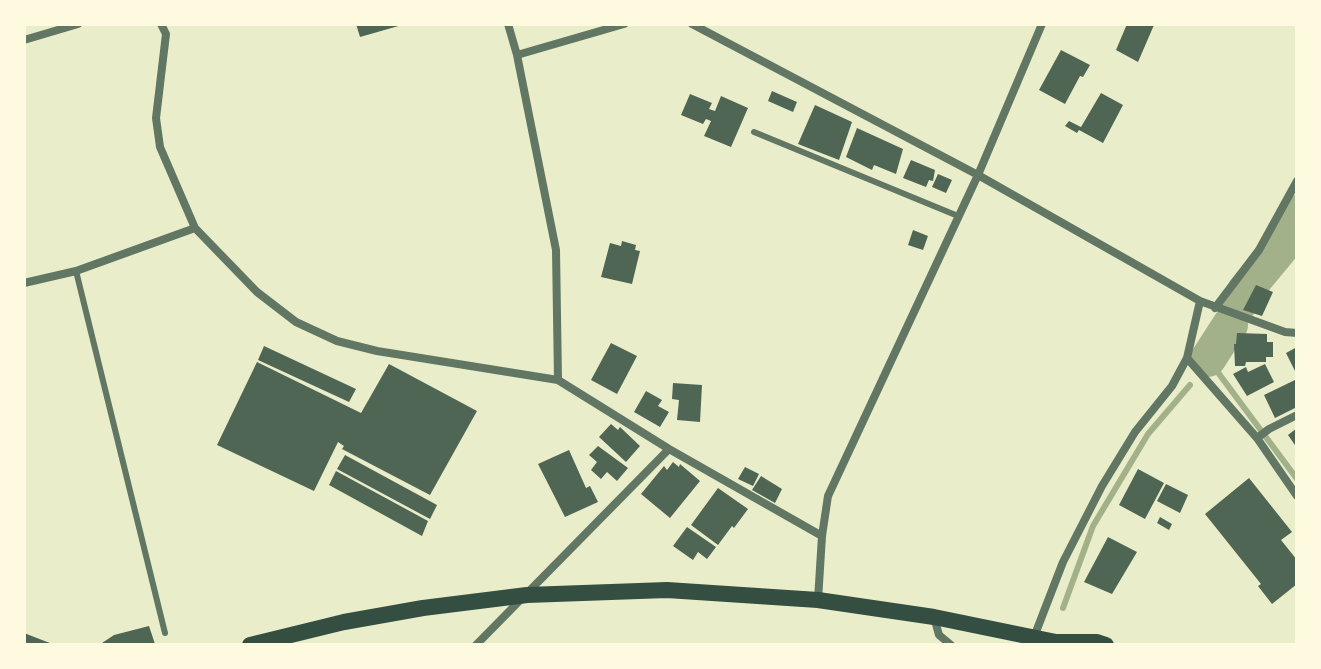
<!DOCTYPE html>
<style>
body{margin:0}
#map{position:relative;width:1321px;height:669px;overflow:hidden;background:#e9edc9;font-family:"Roboto Condensed",sans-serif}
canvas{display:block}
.frame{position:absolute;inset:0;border:26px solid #fefae0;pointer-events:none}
</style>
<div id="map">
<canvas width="1321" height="669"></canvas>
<div class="frame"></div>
</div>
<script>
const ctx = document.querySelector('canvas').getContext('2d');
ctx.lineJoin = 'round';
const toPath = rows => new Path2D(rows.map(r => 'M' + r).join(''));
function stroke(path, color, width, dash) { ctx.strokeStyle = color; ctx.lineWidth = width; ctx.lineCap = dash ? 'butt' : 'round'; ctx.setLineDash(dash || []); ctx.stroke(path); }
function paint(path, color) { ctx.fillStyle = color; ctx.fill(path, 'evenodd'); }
stroke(toPath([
 [1208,359,1297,479],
 [1063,608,1093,526,1148,434,1190,385]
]), '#a3b18a', 6);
stroke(toPath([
 [1239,304,1245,291,1283,245,1297,213],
 [1208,359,1230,325]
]), '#a3b18a', 36);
paint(toPath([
 [356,24,402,24,402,25,360,37],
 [1127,24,1154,25,1138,62,1116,50],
 [1061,50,1090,65,1083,77,1080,76,1065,104,1039,90],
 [772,91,797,102,793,112,768,101],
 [1101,93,1123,105,1103,143,1079,130,1077,133,1065,126,1069,121,1081,127],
 [690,94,712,103,709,109,715,111,721,96,748,108,731,147,704,136,711,121,706,119,703,124,681,115],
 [815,105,852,122,839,160,798,144],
 [857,128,903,149,896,174,874,165,872,170,846,157],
 [911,160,935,170,933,181,929,180,926,187,903,178],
 [938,174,952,180,946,193,932,187],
 [913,230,928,236,923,250,908,245],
 [622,241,636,245,635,250,640,251,632,284,601,277,610,243,621,246],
 [1256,285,1273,292,1262,316,1243,310],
 [1237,333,1267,334,1267,342,1273,342,1273,357,1266,357,1266,362,1246,362,1245,366,1235,366,1234,344,1236,344],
 [611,343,637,356,617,394,591,380],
 [264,346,356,389,349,402,258,360],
 [1297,347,1297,370,1295,371,1286,353],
 [257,362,361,413,389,364,477,411,430,495,342,449,344,446,338,442,314,491,217,445],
 [1265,364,1274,382,1247,396,1233,374,1246,367,1248,372],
 [1297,379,1297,407,1275,418,1264,395],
 [673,383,702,385,700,422,677,420,679,400,672,399],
 [646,391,662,400,658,406,669,412,660,427,634,412],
 [611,424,618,430,620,427,640,446,626,462,599,437],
 [1297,428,1297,448,1288,435],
 [598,446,628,468,617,481,607,472,601,479,591,470,597,462,589,455],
 [569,450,586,488,590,486,598,502,565,517,538,464],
 [345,455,437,505,430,519,337,469],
 [673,462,679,467,680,464,700,481,670,518,641,494,664,466,667,470],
 [745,467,759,474,753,486,738,479],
 [1138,469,1164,483,1145,519,1119,505],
 [336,471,428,521,422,536,329,485],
 [761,476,782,489,775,503,752,490],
 [1249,478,1292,532,1281,540,1297,560,1297,584,1272,604,1258,586,1261,584,1205,514],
 [1166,484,1188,495,1180,513,1157,501],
 [718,488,748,509,734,528,732,526,718,545,691,525],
 [1160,517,1172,524,1169,530,1157,523],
 [687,527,716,547,707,559,698,552,693,560,673,546],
 [1108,537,1137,552,1112,594,1084,582],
 [149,626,155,644,99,645,114,635],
 [24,633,55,645,24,645]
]), '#4f6655');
stroke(toPath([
 [754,132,958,216],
 [76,271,165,633]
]), '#617663', 6);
stroke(toPath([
 [161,24,166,34,156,118,160,147,195,228,257,292,296,322,337,341,377,351,558,380,669,449,822,536],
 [508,24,517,55,556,250,558,380],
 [692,24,978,175,1200,301,1285,332,1297,333],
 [24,40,78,24],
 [517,55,624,24],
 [24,283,76,271,195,228],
 [1215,308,1259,250,1297,181],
 [1187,358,1257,438,1297,496],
 [1257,438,1269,429,1297,415],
 [818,600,822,536,828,496,978,175,1042,24],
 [934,617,939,635,951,645],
 [1034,637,1063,562,1102,486,1135,432,1172,386,1187,358,1200,301],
 [476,645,669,449]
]), '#617663', 8);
stroke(toPath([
 [250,645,344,622,423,608,527,595,667,590,818,600,934,617,1056,642,1097,642,1106,645]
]), '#344e41', 16);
</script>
